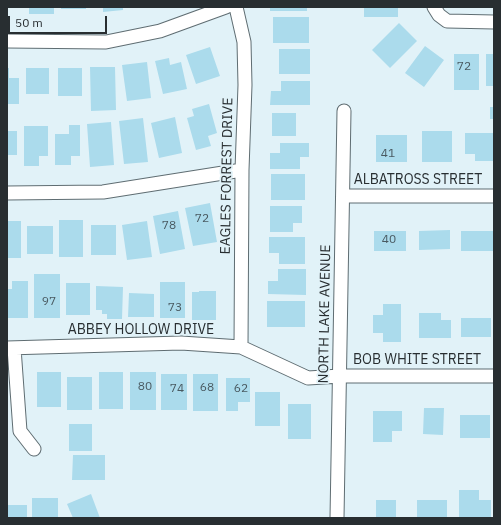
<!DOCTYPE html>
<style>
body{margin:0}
#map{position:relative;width:501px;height:525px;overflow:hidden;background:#e1f2f8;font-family:"IBM Plex Sans",sans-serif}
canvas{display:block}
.frame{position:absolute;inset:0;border:8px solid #282e31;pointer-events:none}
.scale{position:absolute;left:8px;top:16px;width:99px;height:18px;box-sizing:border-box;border:2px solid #282e31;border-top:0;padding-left:5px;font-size:12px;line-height:14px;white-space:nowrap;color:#282e31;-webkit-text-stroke:3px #e1f2f8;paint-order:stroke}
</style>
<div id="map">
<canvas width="501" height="525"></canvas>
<div class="frame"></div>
<div class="scale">50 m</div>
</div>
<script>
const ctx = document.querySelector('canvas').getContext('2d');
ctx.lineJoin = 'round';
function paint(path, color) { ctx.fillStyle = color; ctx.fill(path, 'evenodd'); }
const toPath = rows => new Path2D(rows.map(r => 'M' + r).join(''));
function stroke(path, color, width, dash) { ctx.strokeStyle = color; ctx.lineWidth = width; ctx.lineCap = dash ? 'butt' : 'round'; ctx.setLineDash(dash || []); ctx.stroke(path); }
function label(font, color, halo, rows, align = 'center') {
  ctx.font = font + ' "IBM Plex Sans",sans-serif'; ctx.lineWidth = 3.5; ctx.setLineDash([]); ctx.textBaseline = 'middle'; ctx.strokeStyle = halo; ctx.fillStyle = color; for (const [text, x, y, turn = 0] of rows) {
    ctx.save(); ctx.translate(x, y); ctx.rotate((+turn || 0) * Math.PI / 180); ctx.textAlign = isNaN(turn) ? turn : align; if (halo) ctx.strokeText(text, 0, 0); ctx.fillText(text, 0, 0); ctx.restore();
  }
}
paint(toPath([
 [7,7,22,7,22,8,7,8],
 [29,7,54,7,54,14,29,14],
 [61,7,86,7,86,9,61,9],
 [103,7,123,7,123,10,103,12],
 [270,7,307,7,307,11,270,11],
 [364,7,398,7,398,17,364,17],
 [273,17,309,17,309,43,273,43],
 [399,23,417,41,390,68,372,50],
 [425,46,444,60,424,87,405,73],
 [210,47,220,76,196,84,186,55],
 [279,49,310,49,310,74,279,74],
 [454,54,479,54,479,90,454,90],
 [486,54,494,54,494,86,486,86],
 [169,58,170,65,181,62,187,89,163,94,155,61],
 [147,62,151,98,127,101,122,65],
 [90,67,115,67,116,110,91,111],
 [7,68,9,68,9,78,19,78,19,104,7,104],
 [26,68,49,68,49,94,26,94],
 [58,68,82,68,82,96,58,96],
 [281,81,310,81,310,105,270,105,271,91,281,91],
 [209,104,217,133,208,136,211,146,196,150,187,118,194,116,192,109],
 [490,107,494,107,494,119,490,119],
 [272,113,296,113,296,136,272,136],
 [175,117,182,153,159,158,151,123],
 [143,118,148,162,124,164,119,121],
 [111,122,114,165,90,167,87,124],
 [69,125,80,125,80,156,71,156,71,165,55,165,55,134,69,134],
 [24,126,48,126,48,156,39,156,39,166,24,166],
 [7,131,17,131,17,155,7,155],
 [422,131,452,131,452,162,422,162],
 [465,133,494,133,494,161,475,161,475,154,465,154],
 [376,135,407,135,407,162,376,162],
 [280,143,309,143,309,157,300,157,300,169,270,169,270,153,280,153],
 [271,174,305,174,305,200,271,200],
 [210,203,217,242,193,246,185,208],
 [270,206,302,206,302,223,293,223,293,232,270,232],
 [178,211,185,249,160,254,153,216],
 [59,220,83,220,83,257,59,257],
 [7,221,21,221,21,258,7,258],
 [147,221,152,257,127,260,122,225],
 [91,225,116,225,116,255,91,255],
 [27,226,53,226,53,254,27,254],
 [450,230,450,249,419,250,419,231],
 [374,231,406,231,406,251,374,251],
 [461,231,494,231,494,251,461,251],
 [269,237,305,237,305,264,279,264,279,253,269,253],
 [278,269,306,269,306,295,268,294,268,281,278,281],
 [34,274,60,274,60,318,34,318],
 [12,281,28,281,28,318,7,318,7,289,12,289],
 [160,282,185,282,185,318,160,318],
 [66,283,90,283,90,315,66,315],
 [96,286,123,287,122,319,107,319,107,314,102,314,102,310,96,310],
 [199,291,216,291,216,320,192,320,192,292,199,292],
 [129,293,154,294,154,317,128,317],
 [267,301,305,301,305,327,267,327],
 [383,304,401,304,401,342,383,342,383,333,373,333,373,315,383,315],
 [419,313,441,313,441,320,451,320,451,338,419,338],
 [461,318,491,318,491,337,461,337],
 [37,372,61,372,61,407,37,407],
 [99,372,123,372,123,409,99,409],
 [130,372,156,372,156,410,130,410],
 [161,374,187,374,187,410,161,410],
 [193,374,218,374,218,411,193,411],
 [67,377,92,377,92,410,67,410],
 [226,378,250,378,250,402,238,402,238,411,226,411],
 [255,392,280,392,280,426,255,426],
 [288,404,311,404,311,439,288,439],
 [424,408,444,408,443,435,423,434],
 [373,411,402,411,402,431,392,431,392,442,373,442],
 [460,415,490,415,490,438,460,438],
 [69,424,92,424,92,451,69,451],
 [73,455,105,455,105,480,72,480],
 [459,490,479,490,479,500,491,500,491,518,459,518],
 [91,494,100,518,73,518,67,504],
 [32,498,58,498,58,518,32,518],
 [376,500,396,500,396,518,376,518],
 [417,500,447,500,447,518,417,518],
 [7,505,27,505,27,518,7,518]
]), '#abdbec');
const minor = toPath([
 [236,7,244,42,245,85,242,170,241,347],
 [434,7,439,15,447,21,494,22],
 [7,41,106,42,160,31,226,7],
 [7,193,103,192,242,170],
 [343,196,494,196],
 [7,348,181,343,241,347,308,378,340,376,494,376],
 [14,348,20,431,34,449],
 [337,518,344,111]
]);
stroke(minor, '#5f6d72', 15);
stroke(minor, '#fff', 13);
label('12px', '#495960', null, [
 ["72",464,67],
 ["41",388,154],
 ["72",202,219],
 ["78",169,226],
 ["40",389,240],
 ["97",49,302],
 ["73",175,308],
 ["80",145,387],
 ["68",207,388],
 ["74",177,389],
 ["62",241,389]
]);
label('14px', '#282e31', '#e1f2f8', [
 ["EAGLES FORREST DRIVE",227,176,-89],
 ["ALBATROSS STREET",418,180],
 ["NORTH LAKE AVENUE",325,314,-89],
 ["ABBEY HOLLOW DRIVE",141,330],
 ["BOB WHITE STREET",417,360]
]);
</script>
